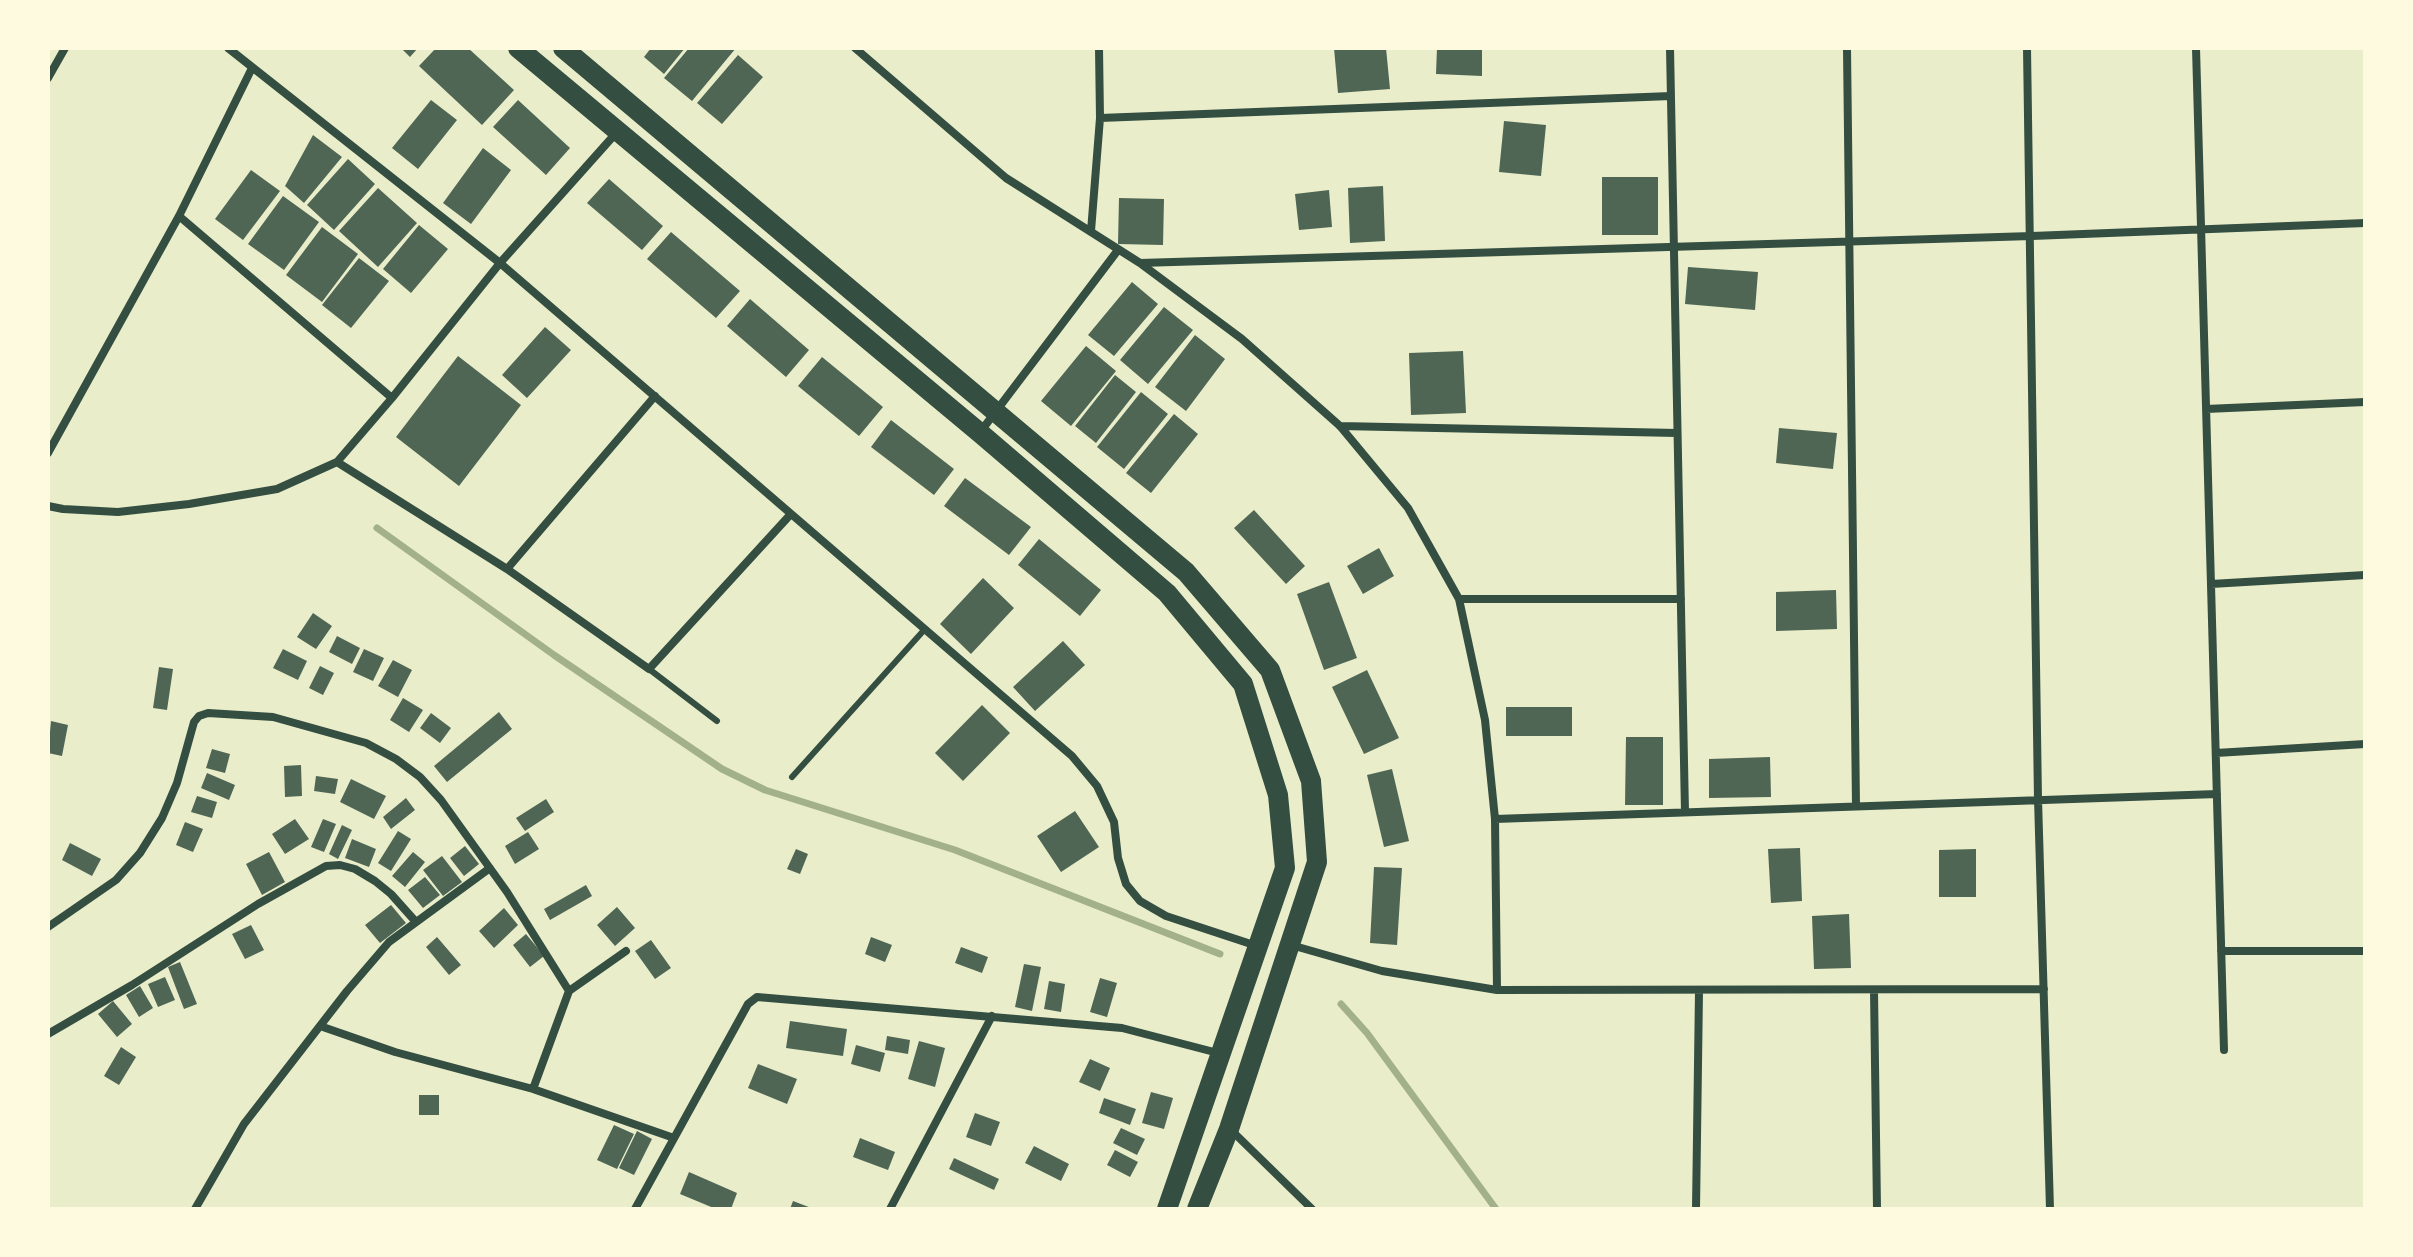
<!DOCTYPE html>
<style>
body{margin:0}
#map{position:relative;width:2413px;height:1257px;overflow:hidden;background:#e9edc9;font-family:"Space Grotesk",sans-serif}
canvas{display:block}
.frame{position:absolute;inset:0;border:50px solid #fefae0;pointer-events:none}
</style>
<div id="map">
<canvas width="2413" height="1257"></canvas>
<div class="frame"></div>
</div>
<script>
const ctx = document.querySelector('canvas').getContext('2d');
ctx.lineJoin = 'round';
const toPath = rows => new Path2D(rows.map(r => 'M' + r).join(''));
function stroke(path, color, width, dash) { ctx.strokeStyle = color; ctx.lineWidth = width; ctx.lineCap = dash ? 'butt' : 'round'; ctx.setLineDash(dash || []); ctx.stroke(path); }
function paint(path, color) { ctx.fillStyle = color; ctx.fill(path, 'evenodd'); }
stroke(toPath([
 [377,528,554,655,722,769,765,790,955,850,1220,954],
 [1341,1004,1367,1033,1496,1209]
]), '#a3b18a', 7);
paint(toPath([
 [401,48,418,48,410,57],
 [436,48,468,48,514,90,482,125,419,66],
 [651,48,685,48,664,74,644,57],
 [689,48,736,48,692,101,664,78],
 [1334,48,1386,48,1390,89,1338,93],
 [1437,48,1482,48,1482,76,1436,74],
 [738,55,763,77,722,124,697,103],
 [431,100,457,120,418,169,392,148],
 [518,100,570,148,546,175,493,127],
 [1504,121,1546,125,1541,176,1499,172],
 [313,135,342,157,304,203,285,186],
 [483,148,511,170,471,224,443,203],
 [348,159,375,184,334,230,307,205],
 [251,170,280,191,243,240,215,219],
 [1602,177,1658,177,1658,235,1602,235],
 [609,179,663,226,642,250,587,203],
 [1383,186,1385,241,1350,243,1348,188],
 [378,188,417,223,378,267,339,231],
 [1329,190,1332,227,1299,230,1295,194],
 [283,196,319,222,284,270,248,244],
 [1119,198,1164,199,1163,245,1118,244],
 [419,225,448,249,411,293,383,269],
 [322,227,358,254,322,302,286,275],
 [671,232,740,291,716,318,647,259],
 [359,258,389,281,351,328,322,305],
 [1688,267,1758,272,1755,310,1685,304],
 [1132,282,1158,304,1114,356,1088,335],
 [750,299,809,350,786,377,727,326],
 [1164,307,1193,330,1148,384,1120,360],
 [545,327,571,350,527,398,502,375],
 [1195,335,1225,359,1186,411,1155,387],
 [1086,346,1116,371,1071,426,1041,401],
 [1463,351,1466,413,1411,415,1409,353],
 [458,356,521,405,459,486,396,437],
 [822,357,883,407,859,436,798,386],
 [1115,375,1136,392,1096,443,1075,426],
 [1141,392,1168,414,1124,469,1097,447],
 [1174,414,1198,434,1151,493,1126,473],
 [891,420,954,469,934,495,871,447],
 [1779,428,1837,433,1833,469,1776,463],
 [965,478,1031,527,1009,555,944,506],
 [1254,510,1305,566,1286,584,1234,528],
 [1039,539,1101,590,1080,616,1018,565],
 [1379,548,1394,576,1363,594,1347,566],
 [983,578,1014,608,971,654,940,624],
 [1329,582,1357,658,1324,670,1297,594],
 [1836,590,1837,629,1776,631,1776,592],
 [313,613,332,626,316,649,297,637],
 [337,636,360,648,352,664,329,652],
 [1063,641,1085,665,1035,711,1013,687],
 [283,649,307,661,298,680,273,668],
 [364,649,384,658,373,681,353,672],
 [393,660,412,670,398,697,378,686],
 [320,666,334,673,323,695,309,688],
 [159,667,173,669,167,710,153,708],
 [1367,670,1399,738,1364,754,1332,687],
 [403,698,423,710,409,732,390,720],
 [982,705,1010,733,963,781,935,753],
 [1506,707,1572,707,1572,736,1506,736],
 [499,712,512,729,447,782,434,766],
 [431,713,451,728,440,743,420,728],
 [51,721,68,725,62,756,48,753],
 [1626,737,1663,737,1663,805,1625,805],
 [212,749,230,754,225,773,206,768],
 [1770,757,1771,797,1709,798,1709,759],
 [301,765,302,796,285,797,284,766],
 [1392,769,1409,841,1384,847,1367,775],
 [207,773,235,785,229,800,201,788],
 [316,776,338,779,335,794,314,791],
 [351,779,386,796,374,819,340,802],
 [197,796,217,802,212,818,191,812],
 [406,798,415,810,391,829,383,817],
 [546,799,554,812,525,831,516,818],
 [1075,811,1099,847,1061,872,1037,836],
 [295,819,309,839,285,854,272,834],
 [323,819,336,824,324,852,311,847],
 [185,822,203,829,193,852,176,845],
 [342,825,352,830,338,859,329,854],
 [398,831,411,839,391,871,378,863],
 [528,832,539,849,515,864,505,846],
 [352,839,376,849,369,867,345,858],
 [70,843,101,859,92,876,62,860],
 [465,846,479,864,464,876,450,858],
 [1800,848,1802,901,1771,903,1768,849],
 [796,849,808,854,800,874,787,869],
 [1976,849,1976,897,1939,897,1939,850],
 [269,852,285,882,262,895,246,864],
 [413,852,425,862,405,887,392,876],
 [442,856,462,882,443,896,423,870],
 [1374,867,1402,868,1397,945,1370,943],
 [425,877,440,895,423,908,408,890],
 [586,885,592,896,550,920,544,909],
 [391,905,406,923,380,943,365,925],
 [617,907,635,928,615,946,597,925],
 [504,908,518,925,494,948,479,931],
 [1849,914,1851,968,1814,969,1812,916],
 [251,925,264,950,245,959,232,934],
 [526,934,544,956,530,967,513,945],
 [437,937,461,965,449,975,426,947],
 [871,937,892,945,885,962,865,954],
 [651,940,671,968,655,979,635,951],
 [961,947,988,957,982,973,955,963],
 [180,962,197,1004,184,1009,168,967],
 [1024,964,1041,967,1032,1011,1015,1007],
 [165,977,175,1000,158,1007,148,984],
 [1100,978,1117,983,1107,1017,1090,1012],
 [1049,981,1065,984,1061,1012,1044,1009],
 [140,986,153,1008,139,1017,126,995],
 [113,1001,132,1024,117,1037,98,1014],
 [790,1021,847,1029,843,1056,786,1048],
 [887,1036,910,1040,908,1054,885,1050],
 [919,1041,945,1048,935,1087,908,1079],
 [856,1045,885,1053,880,1072,851,1064],
 [121,1047,136,1057,119,1085,104,1076],
 [1090,1059,1110,1068,1100,1091,1079,1082],
 [758,1064,797,1079,787,1104,748,1088],
 [1151,1092,1173,1098,1164,1129,1142,1123],
 [419,1095,439,1095,439,1115,419,1115],
 [1104,1098,1136,1109,1130,1125,1099,1113],
 [975,1113,1000,1122,991,1146,966,1137],
 [614,1125,634,1134,617,1169,597,1160],
 [1121,1128,1145,1139,1137,1155,1113,1143],
 [637,1131,652,1139,634,1175,619,1168],
 [860,1138,895,1152,888,1170,853,1157],
 [1034,1146,1069,1164,1061,1181,1025,1163],
 [1115,1150,1138,1162,1130,1177,1107,1165],
 [954,1158,999,1179,994,1190,949,1169],
 [689,1172,737,1193,731,1209,716,1209,680,1194],
 [793,1201,814,1209,790,1209]
]), '#4f6655');
stroke(toPath([
 [649,669,717,721],
 [792,777,925,629]
]), '#344e41', 6);
stroke(toPath([
 [228,48,500,263,1072,756,1097,786,1114,822,1118,858,1126,884,1140,901,1166,916,1257,946],
 [855,48,1006,178,1140,263,1242,339,1340,426,1408,508,1459,599,1485,720,1495,819,1497,990],
 [1099,48,1100,118],
 [1670,48,1685,812],
 [1847,48,1856,806],
 [2027,48,2038,799,2050,1209],
 [2196,48,2224,1050],
 [48,78,65,48],
 [179,216,392,398],
 [1091,231,1100,118,1671,96],
 [1140,263,2032,236,2365,223],
 [2206,409,2365,402],
 [1340,426,1677,433],
 [981,431,1118,250],
 [48,453,179,216,252,68],
 [337,462,507,569,649,669,790,515],
 [48,506,63,509,118,512,189,504,277,489,337,462,392,398,500,263,617,132],
 [507,569,655,396],
 [2211,584,2365,575],
 [1459,599,1681,599],
 [2216,753,2365,744],
 [1495,819,2217,794],
 [48,927,116,880,140,853,162,818,177,783,194,722,199,716,208,713,273,717,366,743,396,759,420,777,441,800,507,892,569,991,533,1089],
 [1291,945,1382,971,1497,990,2044,989],
 [2221,951,2365,951],
 [1874,990,1877,1209],
 [569,991,626,951],
 [320,1026,395,1052,533,1089,674,1138],
 [48,1034,132,985,258,904,326,866,340,865,355,869,375,881,391,894,416,922],
 [1230,1129,1312,1209],
 [195,1209,244,1124,347,991,389,942,490,868],
 [635,1209,748,1004,757,997,1122,1028,1218,1053],
 [890,1209,992,1016],
 [1696,1209,1699,991]
]), '#344e41', 8);
stroke(toPath([
 [518,48,980,433,1167,593,1243,684,1278,795,1285,868,1167,1209],
 [563,48,1186,572,1270,670,1311,781,1317,862,1229,1129,1197,1209]
]), '#344e41', 20);
</script>
